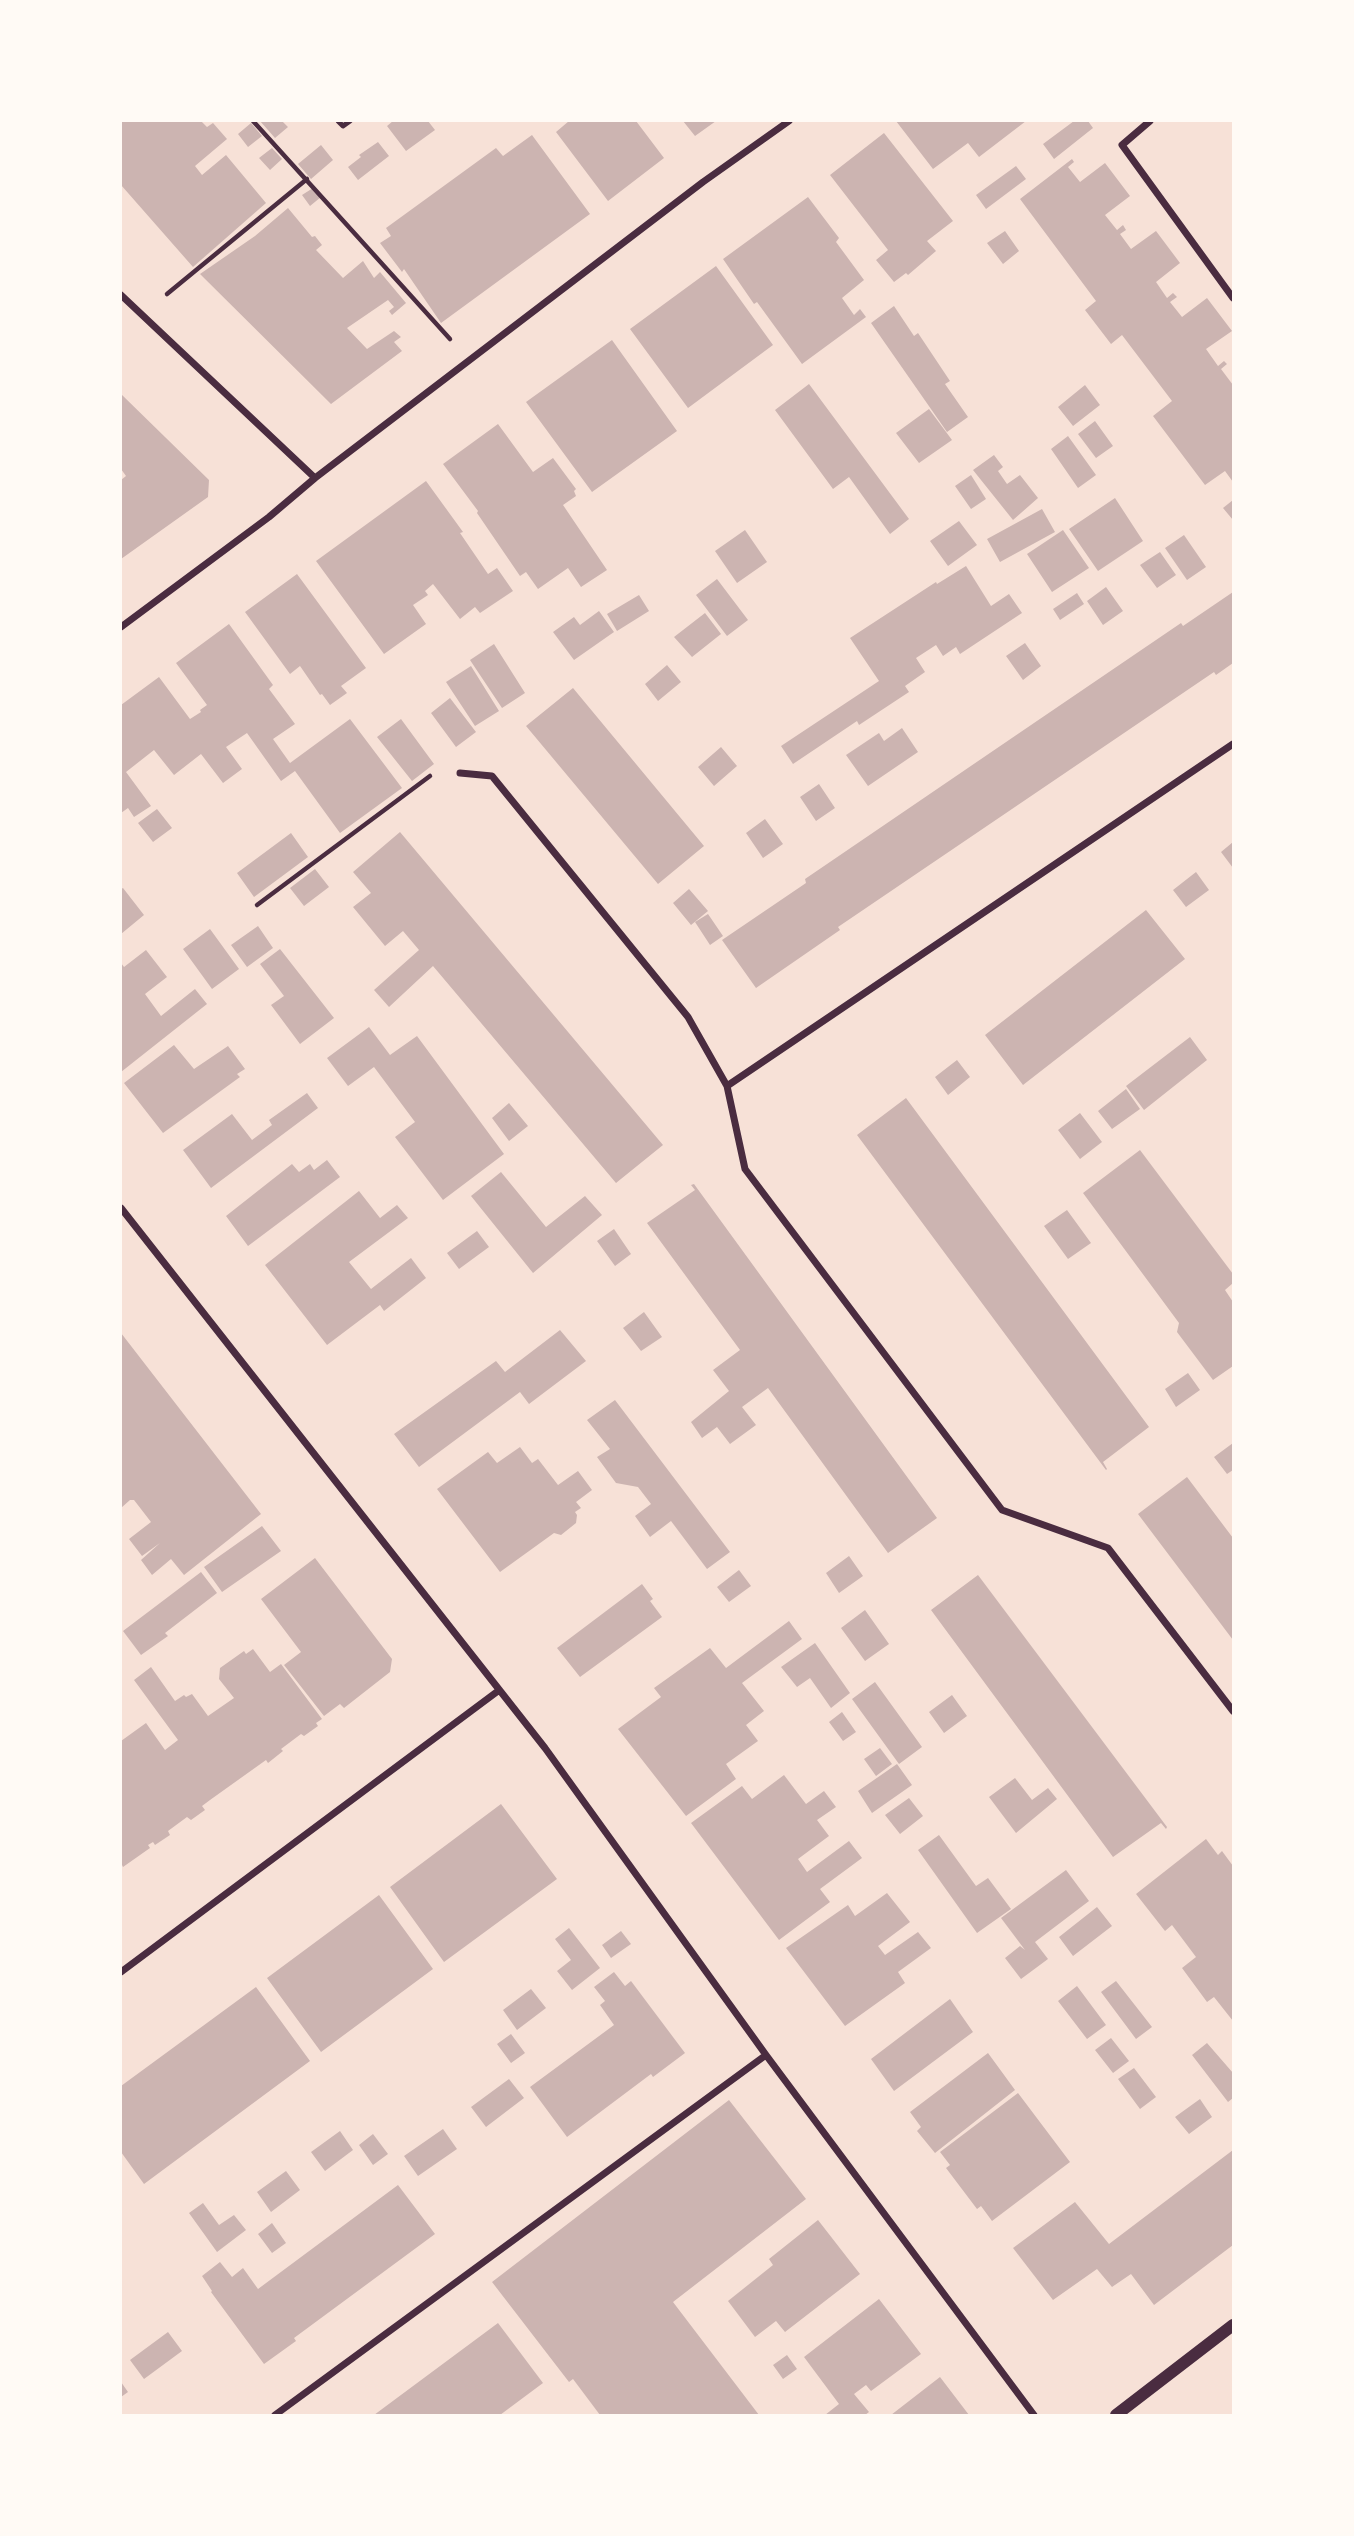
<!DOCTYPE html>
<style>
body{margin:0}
#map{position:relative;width:1354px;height:2536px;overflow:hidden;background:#f7e1d7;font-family:"Asap Condensed",sans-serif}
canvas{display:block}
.frame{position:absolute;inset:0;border:122px solid #fffaf5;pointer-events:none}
</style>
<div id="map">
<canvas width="1354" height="2536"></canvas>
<div class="frame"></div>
</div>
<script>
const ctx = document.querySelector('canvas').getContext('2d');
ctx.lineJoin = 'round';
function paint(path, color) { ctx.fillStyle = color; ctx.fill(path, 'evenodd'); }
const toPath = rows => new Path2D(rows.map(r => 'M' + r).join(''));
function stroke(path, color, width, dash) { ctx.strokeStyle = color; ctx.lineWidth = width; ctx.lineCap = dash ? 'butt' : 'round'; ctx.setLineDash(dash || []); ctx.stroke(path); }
paint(toPath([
 [121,121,201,121,207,127,213,123,227,139,195,166,202,175,226,155,266,203,193,267,121,185],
 [260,121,282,121,288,127,275,138],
 [393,121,428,121,435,130,406,151,387,126],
 [569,121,636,121,664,158,608,201,556,132],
 [683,121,716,121,695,136],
 [896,121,1026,121,979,157,968,143,933,169],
 [1074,121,1088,121,1093,128,1054,159,1043,144],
 [251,123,262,136,248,147,238,134],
 [884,133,953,221,927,241,936,251,908,275,906,273,894,282,876,260,888,250,830,175],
 [532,135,590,214,441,323,404,269,402,272,380,243,391,236,386,228,496,148,503,156],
 [378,142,389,156,358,180,348,167,361,157,359,155],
 [321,145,333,160,311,179,298,164],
 [272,148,282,159,270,170,259,158],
 [1072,159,1074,162,1068,167,1080,182,1105,163,1130,196,1105,215,1117,230,1123,225,1126,230,1120,234,1131,249,1156,231,1180,263,1156,282,1167,298,1173,293,1177,297,1170,302,1182,317,1207,298,1232,331,1206,349,1218,366,1224,361,1227,364,1221,369,1233,385,1233,482,1225,471,1205,485,1153,416,1172,401,1122,335,1111,344,1085,310,1096,301,1020,199],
 [1016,166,1026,179,986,209,976,195],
 [313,188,321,197,310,206,302,195],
 [808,197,839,238,836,242,864,280,842,298,854,315,860,309,866,317,802,364,757,302,754,304,723,259],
 [288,208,312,237,315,236,322,245,316,250,343,278,363,261,374,278,380,272,406,303,392,315,389,311,394,307,388,300,347,328,367,349,394,331,401,337,394,342,402,351,331,404,200,274,255,236],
 [1005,231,1019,251,1003,264,987,243],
 [716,266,773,345,688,408,630,329],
 [894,306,914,336,918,333,950,381,945,384,968,417,947,432,871,323],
 [612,340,677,431,592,492,526,402],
 [809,384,909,519,890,534,849,477,833,489,775,410],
 [1085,385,1100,405,1073,426,1058,407],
 [121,394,209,480,208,497,121,559,121,480,126,476,121,469],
 [929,409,952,440,919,463,896,433],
 [1095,421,1113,446,1096,458,1078,434],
 [498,424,533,472,553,458,576,489,574,491,576,496,563,505,607,570,581,587,568,568,538,589,526,572,520,576,477,513,478,511,443,464],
 [1068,436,1096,475,1078,488,1051,449],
 [994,455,1003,467,998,471,1007,484,1020,475,1038,498,1013,520,973,470],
 [971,475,986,499,971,509,955,486],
 [426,481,463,532,460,533,488,574,497,568,513,591,480,613,475,607,460,619,433,584,425,591,428,595,413,605,426,624,384,654,316,561],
 [1115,498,1143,541,1098,571,1069,529],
 [1233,500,1233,520,1223,508],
 [1042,509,1055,532,1000,562,987,539],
 [959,521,977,545,948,566,930,541],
 [745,530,767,562,737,583,715,551],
 [1063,530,1089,568,1052,592,1027,554],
 [1184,535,1206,567,1187,580,1165,548],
 [1160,552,1176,575,1157,588,1140,565],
 [966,566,991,606,1009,594,1022,613,960,654,956,647,943,656,936,645,916,658,925,672,905,686,909,692,859,725,857,721,793,764,781,746,879,681,850,638,936,582,937,584],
 [297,574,366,668,341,686,347,693,330,705,322,694,320,695,300,666,290,674,245,612],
 [717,579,748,620,727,636,696,595],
 [1106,587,1123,611,1103,625,1087,601],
 [1233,592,1233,663,1216,675,1214,672,838,927,840,930,756,988,722,940,806,883,805,879,1009,740,1181,623,1183,626],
 [1077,593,1084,604,1060,620,1053,609],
 [639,595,649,611,617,631,607,614],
 [599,611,614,632,574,660,553,632,574,617,580,625],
 [705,613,721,634,692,657,674,637],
 [229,624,273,685,269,689,295,724,273,739,290,763,350,719,402,788,340,833,295,771,281,781,247,733,226,747,242,769,223,783,201,754,174,775,154,750,126,772,151,806,134,817,128,808,121,813,121,705,159,677,190,719,201,712,200,710,207,705,176,663],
 [1025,643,1041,666,1023,680,1006,656],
 [494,644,525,693,502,708,470,660],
 [667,665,681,682,658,701,645,684],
 [471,666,499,711,475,726,446,682],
 [573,688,704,846,658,884,526,726],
 [450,698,476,732,456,747,431,713],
 [401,719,434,764,412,781,377,737],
 [902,728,918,752,868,786,846,755,879,733,884,741],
 [721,747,737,766,714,786,698,767],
 [819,784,835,808,816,821,800,797],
 [157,809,172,828,153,842,138,823],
 [765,819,783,844,763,858,746,833],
 [400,832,663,1145,616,1183,433,966,389,1007,374,990,419,950,403,931,385,946,353,907,371,893,353,872],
 [291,833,308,857,254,897,237,873],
 [1233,842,1233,868,1221,852],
 [315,869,329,887,304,906,290,888],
 [1196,872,1209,890,1186,907,1173,890],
 [123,888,144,915,121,934,121,889],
 [689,889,708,911,691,925,673,903],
 [1146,910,1185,959,1023,1085,985,1035],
 [708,914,723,936,710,945,695,922],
 [258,926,273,948,247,967,231,945],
 [210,929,239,969,212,989,183,949],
 [280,949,334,1018,300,1044,271,1005,284,996,260,964],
 [146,950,167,977,145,994,161,1016,195,989,207,1004,121,1072,121,963,124,967],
 [369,1027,390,1055,417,1036,504,1154,443,1200,395,1137,415,1122,374,1067,348,1086,327,1058],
 [1190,1037,1207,1060,1144,1110,1126,1086],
 [174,1045,194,1069,228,1046,245,1069,237,1074,240,1077,163,1133,124,1083],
 [957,1060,970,1077,948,1095,935,1077],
 [1126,1089,1140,1109,1112,1129,1098,1111],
 [307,1093,318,1108,211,1188,183,1150,232,1114,252,1140,272,1125,269,1120],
 [906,1098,1149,1427,1103,1462,1107,1469,1106,1470,857,1135],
 [509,1103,528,1126,509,1141,492,1118],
 [1080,1113,1102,1142,1080,1159,1058,1130],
 [1140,1150,1233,1274,1233,1283,1225,1290,1233,1302,1233,1366,1213,1380,1177,1332,1179,1323,1083,1193],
 [327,1160,340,1177,248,1246,226,1216,292,1164,299,1172,310,1164,314,1170],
 [501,1172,546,1227,585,1196,602,1215,533,1273,471,1196],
 [694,1184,937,1518,888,1553,768,1388,742,1407,756,1425,730,1444,717,1427,702,1438,691,1422,729,1391,713,1370,740,1350,647,1223,695,1190,691,1185],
 [359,1191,380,1218,397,1205,408,1218,349,1262,371,1289,411,1258,426,1278,384,1311,380,1305,327,1345,265,1265],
 [1067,1210,1091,1243,1068,1259,1044,1226],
 [614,1229,631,1254,615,1266,597,1241],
 [477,1231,489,1247,459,1269,447,1253],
 [644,1312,662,1337,641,1351,623,1328],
 [560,1330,586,1361,529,1404,520,1392,419,1467,394,1434,496,1361,505,1372],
 [121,1333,261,1514,184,1575,171,1559,152,1575,141,1560,160,1543,142,1556,129,1539,151,1522,134,1500,130,1500,121,1508],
 [1188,1373,1200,1390,1176,1407,1165,1389],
 [615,1400,730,1552,707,1569,671,1521,650,1537,635,1516,651,1504,638,1487,616,1483,597,1457,610,1449,587,1420],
 [1233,1443,1233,1470,1227,1474,1214,1457],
 [520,1447,532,1463,538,1459,558,1485,578,1471,592,1490,576,1502,581,1508,575,1512,577,1515,576,1523,561,1535,554,1533,500,1572,437,1489,488,1452,497,1463],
 [1187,1477,1233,1538,1233,1640,1138,1514],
 [262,1526,281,1551,222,1592,204,1567],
 [849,1556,863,1576,839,1593,826,1573],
 [315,1558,392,1659,390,1672,344,1708,340,1704,324,1716,284,1665,301,1652,261,1599],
 [739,1570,751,1586,729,1602,717,1587],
 [201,1572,217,1593,165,1633,168,1636,141,1655,123,1631],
 [978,1575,1167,1827,1166,1829,1161,1823,1113,1857,931,1610],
 [642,1584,653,1599,650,1601,662,1617,580,1677,557,1648],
 [865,1610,889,1644,865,1661,841,1628],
 [789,1621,802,1639,742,1683,764,1711,746,1725,758,1741,726,1764,736,1779,686,1816,618,1729,661,1697,654,1688,710,1648,726,1668],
 [815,1643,850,1693,831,1708,810,1678,797,1687,781,1667],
 [253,1649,270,1672,281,1664,322,1719,316,1723,318,1726,304,1736,301,1734,281,1749,283,1751,268,1763,266,1760,210,1800,202,1806,205,1810,191,1820,187,1817,168,1831,170,1835,155,1845,153,1842,148,1845,150,1848,123,1867,121,1863,121,1741,146,1723,165,1750,178,1740,134,1680,151,1667,175,1701,184,1695,186,1697,192,1694,208,1716,234,1698,219,1679,220,1668,244,1651,246,1654],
 [875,1682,922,1747,899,1764,852,1699],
 [952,1695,967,1716,944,1733,929,1712],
 [842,1712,856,1732,843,1741,829,1722],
 [880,1748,892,1764,876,1776,864,1759],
 [897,1764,912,1785,872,1813,858,1791],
 [784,1775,806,1804,824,1791,836,1807,817,1820,829,1836,798,1859,807,1872,849,1841,862,1858,820,1889,830,1902,779,1940,691,1823,742,1786,752,1799],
 [1015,1778,1032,1800,1048,1788,1057,1799,1016,1833,989,1797],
 [909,1798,923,1816,900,1834,885,1815],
 [501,1804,557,1879,444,1962,390,1887],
 [939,1835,976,1886,988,1878,1011,1909,977,1933,918,1850],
 [1206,1839,1218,1855,1222,1851,1233,1866,1233,2021,1214,1997,1207,2002,1182,1968,1196,1957,1172,1925,1165,1931,1136,1894],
 [1066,1870,1089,1901,1035,1942,1048,1959,1021,1979,1005,1958,1020,1946,1025,1950,1001,1918],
 [887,1893,910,1922,878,1946,885,1955,918,1932,931,1948,898,1972,905,1983,845,2026,786,1948,848,1905,855,1916],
 [379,1895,433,1969,321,2052,267,1978],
 [1097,1907,1112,1926,1073,1956,1059,1937],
 [569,1928,600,1968,572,1990,557,1971,571,1960,555,1939],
 [621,1931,631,1944,611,1958,602,1945],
 [614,1972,625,1986,631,1981,685,2053,653,2077,651,2074,567,2137,530,2087,614,2025,600,2005,605,2001,594,1987],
 [1116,1981,1152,2027,1136,2039,1101,1992],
 [1077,1986,1106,2025,1087,2039,1058,2001],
 [256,1987,310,2061,144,2184,121,2152,121,2086],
 [531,1989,546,2008,517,2030,503,2010],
 [950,1999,973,2032,894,2091,871,2059],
 [511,2034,525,2053,511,2063,497,2044],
 [1111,2038,1129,2061,1113,2073,1095,2050],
 [1207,2043,1233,2073,1233,2098,1228,2102,1192,2055],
 [988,2053,1015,2090,935,2153,917,2131,921,2127,910,2112],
 [1134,2068,1156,2097,1140,2109,1118,2079],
 [509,2079,524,2098,486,2127,471,2107],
 [1018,2093,1070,2162,992,2221,981,2206,977,2209,946,2168,950,2165,940,2152],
 [1200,2099,1212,2117,1189,2134,1175,2117],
 [729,2100,806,2199,673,2302,759,2415,600,2415,573,2379,569,2382,492,2282],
 [443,2129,457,2149,418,2176,404,2156],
 [340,2131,353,2150,325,2171,311,2152],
 [373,2134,388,2154,373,2165,359,2145],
 [1233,2150,1233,2245,1154,2305,1131,2274,1112,2287,1097,2269,1053,2300,1013,2248,1075,2202,1109,2244],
 [286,2171,300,2190,271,2212,257,2192],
 [398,2185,435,2234,294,2338,296,2341,264,2364,211,2292,212,2291,202,2276,220,2262,232,2277,243,2268,258,2289],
 [203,2203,219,2225,234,2215,246,2230,217,2252,189,2213],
 [818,2220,860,2274,785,2332,776,2321,755,2337,728,2301,773,2265,769,2259],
 [272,2223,286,2243,272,2253,258,2234],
 [879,2299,921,2354,871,2391,866,2385,854,2394,869,2412,865,2415,825,2415,839,2404,804,2357],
 [498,2323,543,2383,500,2415,374,2415],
 [168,2332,182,2351,144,2379,130,2360],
 [787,2355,797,2369,783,2379,773,2365],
 [940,2377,969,2415,891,2415],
 [121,2382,128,2392,121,2397]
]), '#ccb4b1');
stroke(toPath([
 [253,121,450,339],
 [167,294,307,179],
 [257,905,430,776]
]), '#4a2c40', 4.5);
stroke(toPath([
 [338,121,343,126,350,121]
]), '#4a2c40', 5);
stroke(toPath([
 [1150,121,1122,145,1233,298],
 [121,295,315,478],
 [121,627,269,517,315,478,703,182,789,121],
 [460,773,492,776,688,1017,727,1086,745,1169,1002,1510,1108,1548,1233,1711],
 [727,1086,1233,744],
 [121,1208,545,1748,766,2055,1034,2415],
 [121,1972,498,1691],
 [275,2415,766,2055]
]), '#4a2c40', 7);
stroke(toPath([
 [1116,2415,1233,2325]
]), '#4a2c40', 12);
</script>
